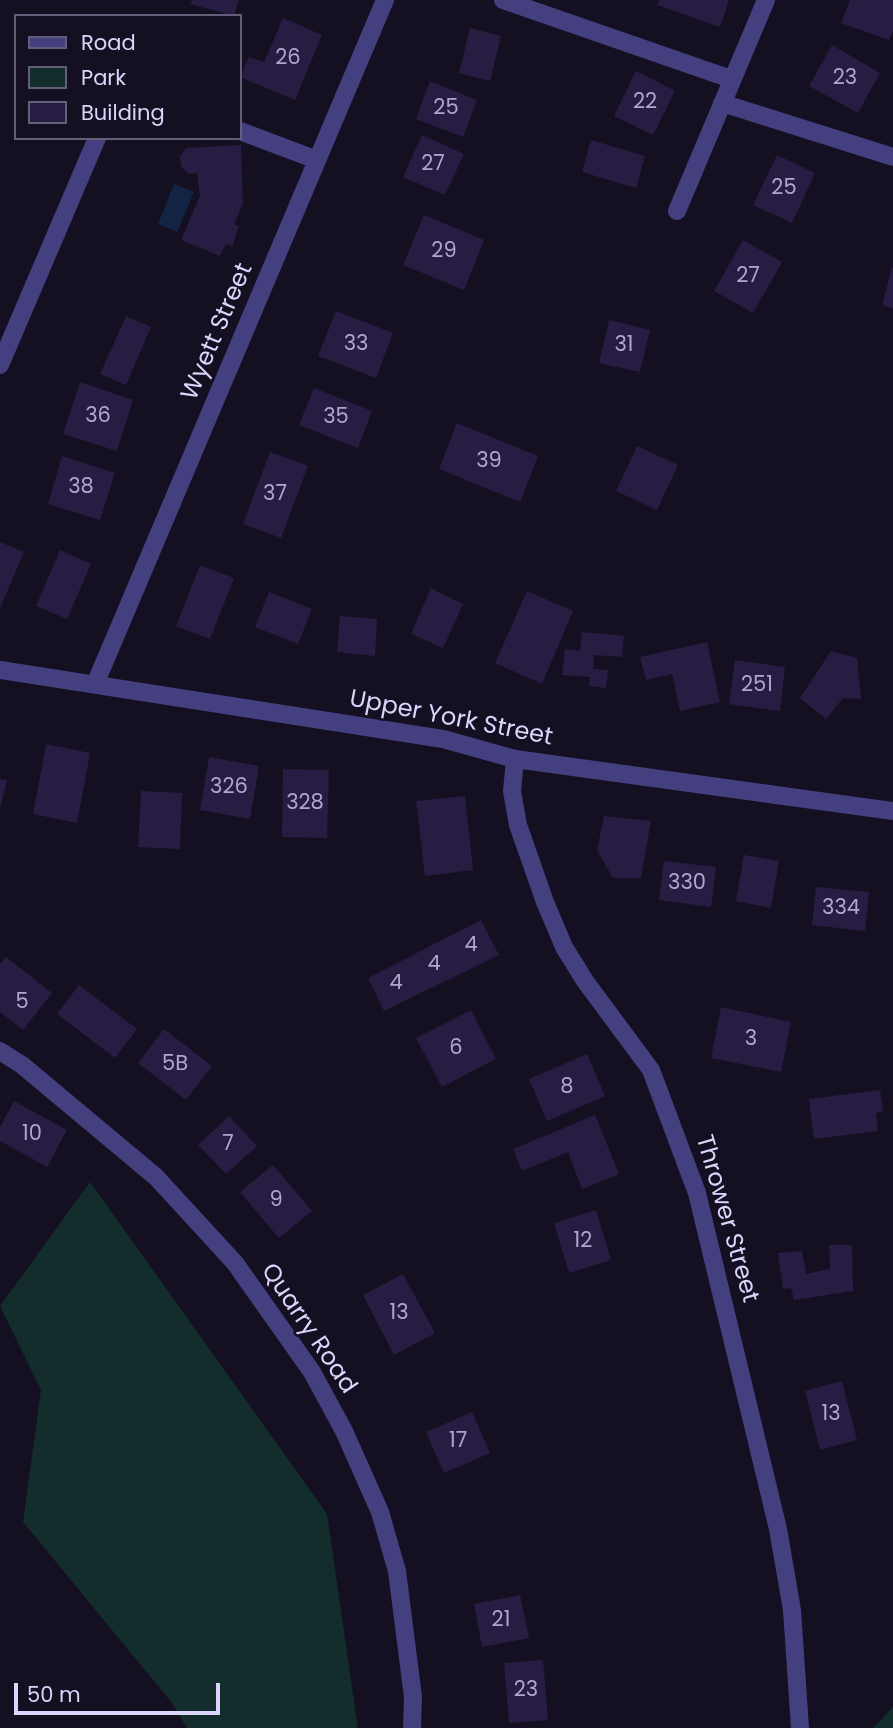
<!DOCTYPE html>
<style>
body{margin:0}
#map{position:relative;width:893px;height:1728px;overflow:hidden;background:#141022;font-family:Poppins,sans-serif}
canvas{display:block}
.legend{position:absolute;left:14px;top:14px;width:228px;height:126px;box-sizing:border-box;background:#141022;border:2px solid #645f79;margin:0;padding:9px 12px;list-style:none;font-size:21px;color:#dbd5fc}
.legend li{display:flex;align-items:center;gap:14px;height:35px}
.legend b{width:35px;border:2px solid #645f79}
.scale{position:absolute;left:14px;top:1683px;width:206px;height:32px;box-sizing:border-box;border:4px solid #dbd5fc;border-top:0;padding-left:9px;font-size:21px;line-height:24px;white-space:nowrap;color:#dbd5fc;-webkit-text-stroke:5px #141022;paint-order:stroke}
</style>
<div id="map">
<canvas width="893" height="1728"></canvas>
<ul class="legend">
<li><b style="height:9px;background:#443f7e"></b>Road</li>
<li><b style="height:19px;background:#132c2c"></b>Park</li>
<li><b style="height:19px;background:#271d42"></b>Building</li>
</ul>
<div class="scale">50 m</div>
</div>
<script>
const ctx = document.querySelector('canvas').getContext('2d');
ctx.lineJoin = 'round';
function paint(path, color) { ctx.fillStyle = color; ctx.fill(path, 'evenodd'); }
const toPath = rows => new Path2D(rows.map(r => 'M' + r).join(''));
function stroke(path, color, width, dash) { ctx.strokeStyle = color; ctx.lineWidth = width; ctx.lineCap = dash ? 'butt' : 'round'; ctx.setLineDash(dash || []); ctx.stroke(path); }
function label(font, color, halo, rows, align = 'center') {
  ctx.font = font + ' Poppins,sans-serif'; ctx.lineWidth = 5; ctx.setLineDash([]); ctx.textBaseline = 'middle'; ctx.strokeStyle = halo; ctx.fillStyle = color; for (const [text, x, y, turn = 0] of rows) {
    ctx.save(); ctx.translate(x, y); ctx.rotate((+turn || 0) * Math.PI / 180); ctx.textAlign = isNaN(turn) ? turn : align; if (halo) ctx.strokeText(text, 0, 0); ctx.fillText(text, 0, 0); ctx.restore();
  }
}
paint(toPath([
 [90,1182,327,1514,358,1728,187,1728,172,1703,23,1522,41,1390,0,1306],
 [893,1707,893,1728,873,1728]
]), '#132c2c');
paint(toPath([
 [174,184,194,192,177,232,158,224]
]), '#122344');
paint(toPath([
 [192,0,239,0,234,16,190,4],
 [659,0,729,0,720,27,657,5],
 [850,0,893,0,893,31,889,40,841,23],
 [283,18,322,35,295,100,240,77,249,57,264,62],
 [470,28,501,36,490,81,459,73],
 [832,45,880,73,858,113,809,86],
 [636,71,675,91,653,135,614,116],
 [430,81,477,100,463,137,416,119],
 [422,135,464,154,445,195,403,177],
 [591,140,645,156,636,188,582,172],
 [241,145,243,204,234,224,239,226,232,247,226,244,220,256,181,240,200,196,197,173,189,174,181,166,180,156,186,148],
 [777,155,815,173,792,223,753,205],
 [424,215,484,240,464,290,403,265],
 [743,240,782,262,753,313,714,291],
 [892,268,893,268,893,309,882,305],
 [336,311,393,333,376,378,318,356],
 [126,316,151,327,126,385,100,374],
 [609,320,650,330,640,372,599,363],
 [80,382,133,400,117,451,63,434],
 [314,388,372,411,358,448,299,425],
 [457,423,538,456,520,502,439,469],
 [637,446,678,465,657,510,616,491],
 [270,452,308,466,281,538,243,524],
 [62,456,115,473,100,520,48,504],
 [0,542,24,552,0,608],
 [60,550,91,564,67,619,36,606],
 [200,565,234,578,210,639,176,626],
 [431,588,463,604,443,648,411,634],
 [527,591,573,611,542,684,495,663],
 [269,592,312,609,298,644,255,627],
 [340,616,377,619,375,656,337,652],
 [582,632,624,636,622,657,594,655,593,669,608,670,606,688,589,686,590,677,562,675,565,649,580,651],
 [707,642,720,702,680,711,672,674,646,680,640,657],
 [831,651,857,658,861,699,843,698,826,719,800,698],
 [735,660,785,667,780,711,729,704],
 [46,744,90,753,77,823,33,814],
 [209,757,259,766,250,819,200,810],
 [283,769,329,770,327,838,282,837],
 [0,779,7,780,1,805,0,805],
 [141,791,182,793,180,849,138,847],
 [465,796,473,870,425,876,416,801],
 [604,816,651,821,641,878,613,878,597,850],
 [744,855,779,861,771,908,736,901],
 [664,861,716,867,711,907,659,900],
 [816,887,869,892,865,931,812,925],
 [481,920,499,955,384,1011,368,978],
 [6,957,52,993,23,1030,0,1012,0,964],
 [79,985,137,1029,115,1058,57,1014],
 [721,1007,791,1022,781,1072,711,1058],
 [471,1010,496,1059,442,1087,416,1038],
 [164,1029,212,1066,186,1100,138,1063],
 [587,1054,605,1096,547,1121,529,1079],
 [880,1090,883,1112,876,1113,878,1131,814,1139,809,1099],
 [14,1101,67,1130,47,1167,0,1141,0,1127],
 [595,1115,619,1174,582,1189,568,1152,522,1171,513,1149],
 [229,1116,257,1146,226,1174,198,1145],
 [273,1165,312,1211,279,1238,240,1192],
 [596,1210,611,1260,569,1273,554,1223],
 [829,1245,852,1245,853,1291,794,1300,791,1288,783,1289,778,1253,802,1251,806,1274,830,1269],
 [403,1274,435,1333,394,1355,363,1295],
 [842,1381,857,1440,820,1450,805,1391],
 [472,1412,490,1453,444,1473,426,1432],
 [520,1595,529,1638,482,1647,474,1604],
 [543,1660,548,1720,509,1723,504,1663]
]), '#271d42');
stroke(toPath([
 [503,0,731,79],
 [722,103,893,157],
 [240,131,317,160],
 [677,211,766,0],
 [0,365,97,138],
 [0,670,443,739,515,759,893,811],
 [96,682,385,0],
 [515,759,512,791,518,825,545,902,564,947,585,981,651,1070,697,1193,778,1529,792,1610,800,1728],
 [0,1051,22,1065,156,1177,235,1263,312,1372,344,1431,380,1512,397,1571,413,1697,412,1728]
]), '#443f7e', 18);
label('21px', '#aea7ce', null, [
 ["26",288,59],
 ["23",845,79],
 ["22",645,103],
 ["25",446,109],
 ["27",433,165],
 ["25",784,189],
 ["29",444,252],
 ["27",748,277],
 ["33",356,345],
 ["31",624,346],
 ["36",98,417],
 ["35",336,418],
 ["39",489,462],
 ["38",81,488],
 ["37",275,495],
 ["251",757,686],
 ["326",229,788],
 ["328",305,804],
 ["330",687,884],
 ["334",841,909],
 ["4",471,946],
 ["4",434,965],
 ["4",396,984],
 ["5",22,1003],
 ["3",751,1040],
 ["6",456,1049],
 ["5B",175,1065],
 ["8",567,1088],
 ["10",32,1135],
 ["7",228,1145],
 ["9",276,1201],
 ["12",583,1242],
 ["13",399,1314],
 ["13",831,1415],
 ["17",458,1442],
 ["21",501,1621],
 ["23",526,1691]
]);
label('24px', '#dbd5fc', '#141022', [
 ["Wyett Street",218,332,-67],
 ["Upper York Street",451,719,11],
 ["Thrower Street",726,1219,74],
 ["Quarry Road",308,1329,56]
]);
</script>
